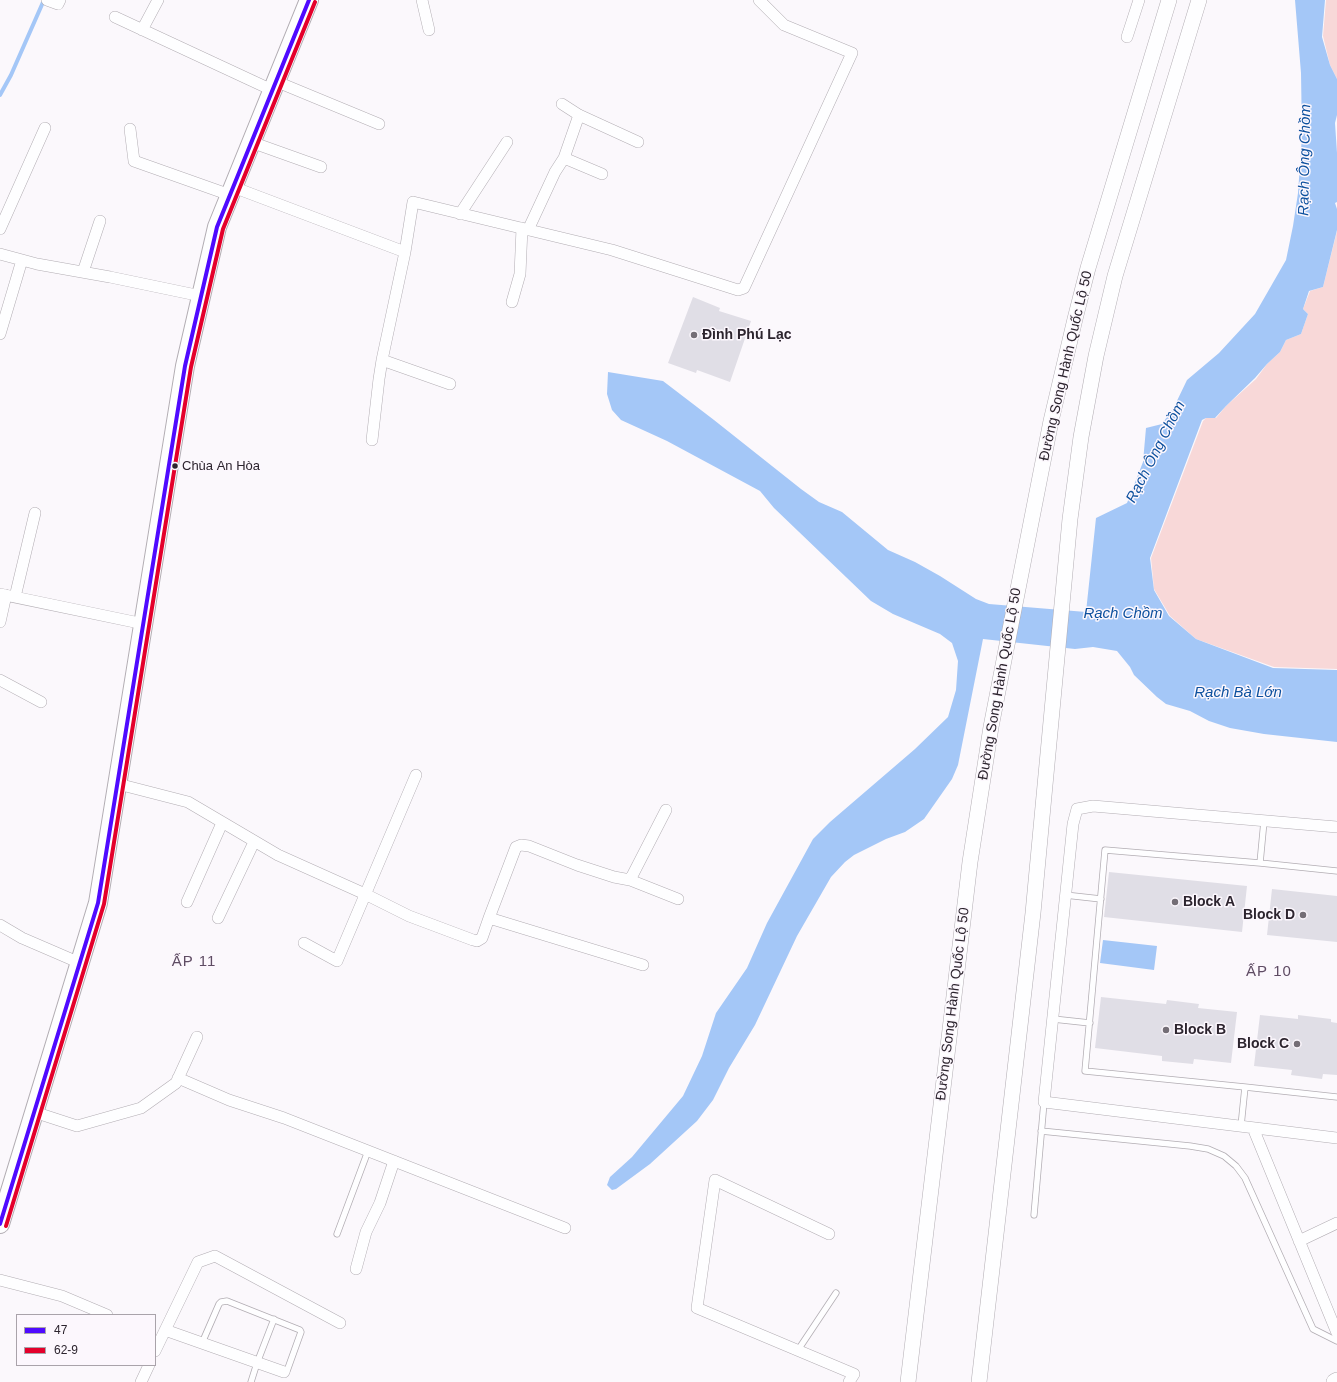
<!DOCTYPE html>
<meta charset="utf-8">
<style>
body{margin:0}
#map{position:relative;width:1337px;height:1382px;overflow:hidden;background:#fbf8fc;font-family:Arial,sans-serif}
canvas{display:block}
.legend{position:absolute;left:16px;top:1314px;width:140px;height:52px;box-sizing:border-box;background:#fcf7fd;border:1px solid #a9a3aa;margin:0;padding:5px 7px;list-style:none;font-size:12px;color:#2c242e}
.legend li{display:flex;align-items:center;gap:8px;height:20px}
.legend b{width:20px;border:1px solid #a9a3aa}
</style>
<div id="map">
<canvas width="1337" height="1382"></canvas>
<ul class="legend">
<li><b style="height:5px;background:#4f0aff"></b>47</li>
<li><b style="height:5px;background:#e4002b"></b>62-9</li>
</ul>
</div>
<script>
const ctx = document.querySelector('canvas').getContext('2d');
ctx.lineJoin = 'round';
function paint(path, color) { ctx.fillStyle = color; ctx.fill(path, 'evenodd'); }
const toPath = rows => new Path2D(rows.map(r => 'M' + r).join(''));
function stroke(path, color, width, dash) { ctx.strokeStyle = color; ctx.lineWidth = width; ctx.lineCap = dash ? 'butt' : 'round'; ctx.setLineDash(dash || []); ctx.stroke(path); }
function label(font, color, halo, rows, align = 'center') {
  ctx.font = font + ' Arial,sans-serif'; ctx.lineWidth = 3; ctx.setLineDash([]); ctx.textBaseline = 'middle'; ctx.strokeStyle = halo; ctx.fillStyle = color; for (const [text, x, y, turn = 0] of rows) {
    ctx.save(); ctx.translate(x, y); ctx.rotate((+turn || 0) * Math.PI / 180); ctx.textAlign = isNaN(turn) ? turn : align; if (halo) ctx.strokeText(text, 0, 0); ctx.fillText(text, 0, 0); ctx.restore();
  }
}
paint(toPath([
 [1326,0,1337,0,1337,79,1330,65,1323,36],
 [1337,231,1337,669,1274,667,1196,639,1170,616,1154,589,1151,558,1203,421,1206,418,1216,418,1226,406,1256,379,1267,364,1280,352,1286,340,1301,334,1308,314,1303,309,1310,291,1323,287]
]), '#f8d8d8');
paint(toPath([
 [1295,0,1325,0,1322,37,1330,65,1337,79,1337,115,1335,123,1337,153,1337,202,1335,203,1337,209,1337,230,1323,287,1309,291,1303,309,1308,314,1301,334,1286,340,1280,352,1267,364,1255,378,1226,406,1215,418,1206,418,1202,420,1150,558,1154,590,1169,616,1196,639,1273,668,1337,670,1337,742,1264,734,1230,728,1209,721,1190,711,1166,704,1157,697,1134,675,1130,667,1117,651,1093,647,1075,649,983,639,958,765,952,779,924,819,905,832,886,839,854,855,845,862,831,877,797,936,755,1025,729,1068,713,1100,697,1121,650,1164,616,1189,612,1190,607,1185,610,1177,632,1157,683,1096,702,1056,716,1013,747,968,767,923,813,839,830,822,915,749,948,717,956,690,958,661,952,643,940,634,893,614,871,601,774,508,760,491,667,441,621,420,612,410,607,394,608,372,663,381,714,420,801,489,819,502,842,512,888,550,915,562,940,576,976,599,989,604,1086,612,1096,518,1127,503,1143,462,1146,428,1162,424,1174,407,1187,380,1219,353,1255,314,1286,260,1293,226,1298,193,1302,136,1301,73],
 [1103,940,1157,946,1154,970,1100,963]
]), '#a4c7f7');
stroke(toPath([
 [0,95,11,75,44,0]
]), '#a4c7f7', 4);
paint(toPath([
 [693,297,720,308,719,311,751,321,730,382,697,370,696,373,668,363],
 [1109,872,1247,886,1242,932,1104,917],
 [1272,889,1337,896,1337,942,1267,935],
 [1101,997,1166,1004,1167,1000,1199,1004,1198,1008,1237,1012,1231,1063,1194,1059,1193,1064,1162,1061,1162,1056,1095,1048],
 [1260,1015,1298,1019,1298,1015,1331,1019,1331,1022,1337,1023,1337,1075,1323,1074,1322,1079,1291,1075,1292,1070,1254,1066]
]), '#e0dee6');
const service = toPath([
 [1264,821,1260,863,1337,871],
 [1065,895,1101,899],
 [1053,1019,1090,1023],
 [1245,1087,1337,1097],
 [1241,1126,1245,1087,1085,1071,1105,850,1260,863],
 [1041,1131,1190,1146,1208,1149,1224,1156,1236,1166,1245,1178,1313,1329,1337,1341],
 [1034,1215,1044,1102],
 [337,1234,368,1151],
 [202,1343,219,1304,221,1302,227,1301,300,1330,301,1332,287,1371,284,1372],
 [798,1350,836,1293],
 [251,1382,257,1363,274,1319]
]);
const minor = toPath([
 [47,0,58,4,60,0],
 [422,0,429,30],
 [115,17,272,90],
 [142,30,158,0],
 [1127,37,1139,0],
 [275,81,379,124],
 [562,104,579,115,638,142],
 [130,129,134,161,230,195],
 [251,142,321,167],
 [564,158,579,115],
 [233,187,405,252,413,202,612,250,738,290,744,288,852,53,784,25,759,0],
 [460,214,507,142],
 [0,229,45,128],
 [528,230,555,172,564,158,602,174],
 [405,252,382,360,450,384],
 [0,254,37,264,110,277,201,296],
 [83,272,100,221],
 [512,302,520,274,522,228],
 [0,334,22,260],
 [372,440,379,379,382,360],
 [0,594,144,624],
 [15,597,35,513],
 [0,622,6,595],
 [0,680,41,702],
 [118,784,188,802,278,855,365,894,409,916,473,940,477,941,482,938,489,918,643,965],
 [1337,827,1093,806,1077,809,1073,824,1044,1102,1337,1138],
 [630,880,666,810],
 [187,902,222,823],
 [218,918,254,842],
 [489,918,516,847,521,845,529,846,577,865,614,877,630,880,678,899],
 [0,925,22,938,80,963],
 [304,943,337,961,416,775],
 [178,1078,229,1100,284,1118,565,1228],
 [34,1112,77,1126,141,1108,176,1083,197,1037],
 [1253,1128,1337,1333],
 [829,1234,715,1180,697,1308,854,1374,849,1382],
 [1299,1241,1337,1223],
 [356,1269,366,1232,380,1203,394,1161],
 [0,1280,62,1296,107,1315],
 [165,1330,284,1372],
 [155,1351,198,1262,215,1256,340,1323],
 [141,1382,149,1365]
]);
const secondary = toPath([
 [908,1382,970,862,991,727,1005,655,1051,421,1075,319,1088,268,1169,0],
 [979,1382,1033,913,1070,519,1081,437,1096,356,1115,276,1199,0]
]);
const primary = toPath([
 [1335,1382,1337,1381]
]);
const trunk = toPath([
 [0,1224,98,903,185,366,217,227,309,0]
]);
stroke(service, '#b2adb3', 7);
stroke(minor, '#b2adb3', 12);
stroke(secondary, '#b2adb3', 16);
stroke(primary, '#b2adb3', 18);
stroke(trunk, '#b2adb3', 20);
stroke(service, '#fefeff', 5.5);
stroke(minor, '#fefeff', 11);
stroke(secondary, '#fefeff', 15);
stroke(primary, '#fefeff', 17);
stroke(trunk, '#fefeff', 18);
stroke(toPath([
 [0,1224,98,903,185,366,217,227,309,0]
]), '#4f0aff', 4);
stroke(toPath([
 [6,1226,104,904,191,367,223,229,315,2]
]), '#e4002b', 4);
for (const [x, y, r, color] of [
 [694,335,4,"#746e76"],
 [175,466,3.5,"#2c242e"],
 [1175,902,4,"#746e76"],
 [1303,915,4,"#746e76"],
 [1166,1030,4,"#746e76"],
 [1297,1044,4,"#746e76"]
]) { const dot = new Path2D(); dot.arc(x, y, r, 0, 2 * Math.PI); ctx.fillStyle = color; ctx.fill(dot); stroke(dot, '#fcf7fd', 1.5); }
label('13px', '#2c242e', '#fcf7fd', [
 ["Chùa An Hòa",182,466]
], 'left');
label('bold 14px', '#2c242e', '#fcf7fd', [
 ["Đình Phú Lạc",702,335],
 ["Block A",1183,902],
 ["Block D",1295,915,"right"],
 ["Block B",1174,1030],
 ["Block C",1289,1044,"right"]
], 'left');
label('14px', '#2c242e', '#fcf7fd', [
 ["Đường Song Hành Quốc Lộ 50",1066,366,-77],
 ["Đường Song Hành Quốc Lộ 50",1000,684,-80],
 ["Đường Song Hành Quốc Lộ 50",953,1004,-83]
]);
label('italic 15px', '#0c509e', '#fcf7fd', [
 ["Rạch Ông Chồm",1305,160,-89],
 ["Rạch Ông Chồm",1156,452,-63],
 ["Rạch Chồm",1123,614],
 ["Rạch Bà Lớn",1238,693]
]);
ctx.letterSpacing = '1px';
label('15px', '#5e4c63', '#fcf7fd', [
 ["ẤP 11",194,962],
 ["ẤP 10",1269,972]
]);
ctx.letterSpacing = '0px';
</script>
